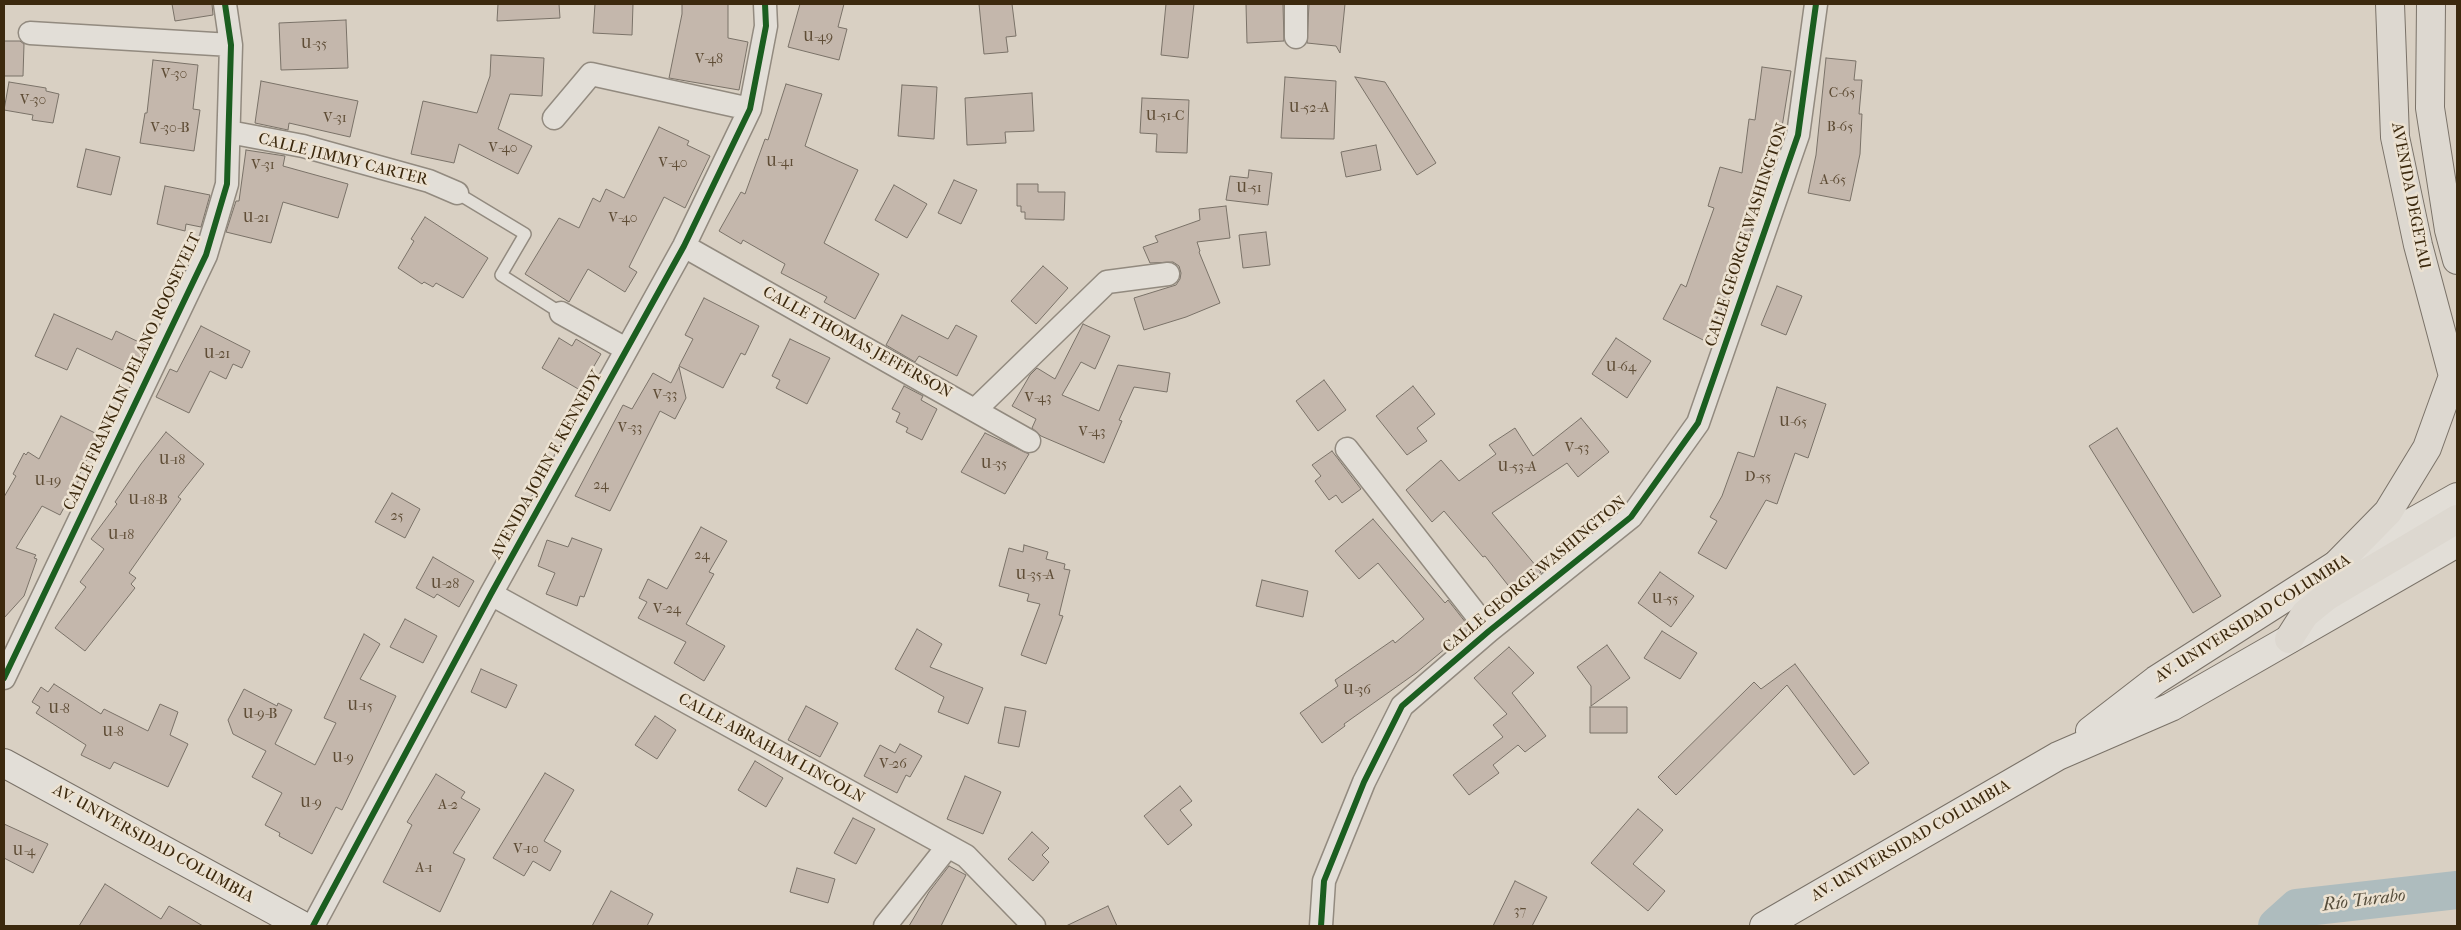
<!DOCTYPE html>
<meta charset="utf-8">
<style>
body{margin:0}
#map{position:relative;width:2461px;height:930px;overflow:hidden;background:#d9d0c3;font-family:"IM FELL French Canon",serif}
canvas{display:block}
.frame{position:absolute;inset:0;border:5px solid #3c290e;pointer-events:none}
</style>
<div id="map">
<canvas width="2461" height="930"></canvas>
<div class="frame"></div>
</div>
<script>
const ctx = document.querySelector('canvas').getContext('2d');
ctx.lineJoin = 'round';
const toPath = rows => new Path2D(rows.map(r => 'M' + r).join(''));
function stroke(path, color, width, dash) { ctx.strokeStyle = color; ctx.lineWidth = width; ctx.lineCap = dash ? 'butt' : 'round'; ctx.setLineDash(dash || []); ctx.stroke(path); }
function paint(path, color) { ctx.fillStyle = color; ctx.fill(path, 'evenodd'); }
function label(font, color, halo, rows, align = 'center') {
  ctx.font = font + ' "IM FELL French Canon",serif'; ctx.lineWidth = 5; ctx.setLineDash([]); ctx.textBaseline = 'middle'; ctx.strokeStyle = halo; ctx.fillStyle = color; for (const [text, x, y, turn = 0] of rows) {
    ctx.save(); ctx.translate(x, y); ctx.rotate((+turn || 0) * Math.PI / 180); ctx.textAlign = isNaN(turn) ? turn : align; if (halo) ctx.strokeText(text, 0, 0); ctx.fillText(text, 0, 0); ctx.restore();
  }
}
stroke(toPath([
 [2277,926,2297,908,2457,890]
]), '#aebcbe', 38);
const building = toPath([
 [172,4,212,4,213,15,175,21,172,4],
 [498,4,559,4,560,18,497,21,498,4],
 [595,4,633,4,632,35,593,33,595,4],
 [682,4,728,4,728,38,748,42,739,90,669,78,682,14,682,4],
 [800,4,844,4,838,27,847,29,839,60,788,47,800,4],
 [979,4,1012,4,1016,36,1006,37,1008,52,984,54,979,4],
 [1166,4,1194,4,1188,58,1161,55,1166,4],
 [1246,4,1283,4,1284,41,1247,43,1246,4],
 [1309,4,1345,4,1340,53,1336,46,1307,43,1309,4],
 [346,20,348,68,281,70,279,23,346,20],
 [4,41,20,41,24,44,23,76,4,76,4,41],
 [491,55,544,58,542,96,510,94,498,129,532,146,518,174,459,144,454,163,411,154,423,101,477,113,490,76,491,55],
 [1826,58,1856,61,1854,80,1862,80,1859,114,1862,114,1860,154,1850,201,1808,193,1816,155,1826,58],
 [153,60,198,65,193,109,200,110,194,151,140,143,145,113,147,113,153,60],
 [1762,67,1791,71,1778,152,1775,162,1768,161,1749,223,1753,225,1729,295,1705,341,1663,319,1681,284,1686,287,1714,208,1708,206,1720,167,1742,173,1749,119,1755,120,1762,67],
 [1285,77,1336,81,1334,139,1281,138,1285,77],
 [1355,77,1385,82,1436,163,1417,175,1355,77],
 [261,81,358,101,350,137,289,123,288,130,255,123,261,81],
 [9,82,46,88,46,91,59,94,53,123,32,120,33,115,4,110,9,82],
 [786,84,822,94,805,146,858,170,824,243,879,274,855,319,824,302,827,297,781,273,785,264,743,240,741,244,719,231,741,192,745,194,765,139,768,140,786,84],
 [902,85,937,87,934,139,898,136,902,85],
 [1032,93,1034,131,1005,132,1006,143,967,145,965,98,1032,93],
 [1142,98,1189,100,1187,153,1156,152,1157,134,1140,133,1142,98],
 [659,127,689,141,687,145,710,156,685,208,664,197,629,267,637,272,625,292,588,269,569,302,525,274,559,218,579,228,593,198,600,202,606,189,624,198,659,127],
 [1376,145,1381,170,1346,177,1341,152,1376,145],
 [86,149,120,157,111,195,77,187,86,149],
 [246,150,285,156,283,166,348,184,338,218,283,202,271,243,226,232,236,201,239,201,246,150],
 [1249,170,1272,173,1268,205,1226,200,1230,176,1248,178,1249,170],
 [954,180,977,190,961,224,938,213,954,180],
 [1017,184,1038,184,1038,192,1065,192,1064,220,1025,219,1025,212,1021,212,1021,206,1017,206,1017,184],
 [894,185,927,204,907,238,875,220,894,185],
 [165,186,210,195,201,227,186,224,185,231,157,224,165,186],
 [1226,206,1230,238,1197,242,1200,251,1199,252,1220,303,1186,317,1144,330,1134,298,1176,285,1180,279,1181,273,1179,266,1173,262,1150,263,1143,247,1158,242,1155,236,1200,220,1199,209,1226,206],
 [425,217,488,258,463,298,436,283,433,287,424,282,422,284,398,268,414,241,411,239,425,217],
 [1266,232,1270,265,1243,268,1239,235,1266,232],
 [1043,266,1068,288,1036,324,1011,301,1043,266],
 [1777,286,1802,296,1786,335,1761,325,1777,286],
 [704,298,759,326,745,355,741,353,723,388,679,366,693,339,685,335,704,298],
 [54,314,112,340,116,331,145,345,131,374,77,348,67,370,35,356,54,314],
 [902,315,948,339,956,325,977,336,957,376,919,356,915,362,886,345,902,315],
 [1083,324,1110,336,1095,369,1081,362,1062,395,1099,411,1118,365,1170,373,1167,392,1134,387,1119,420,1122,421,1104,463,1041,436,1032,428,1036,419,1012,406,1030,375,1037,368,1055,379,1083,324],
 [201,326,250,351,242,368,233,364,226,379,210,371,189,413,156,397,170,369,177,372,201,326],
 [559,338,572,346,576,339,601,354,580,390,542,368,559,338],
 [1616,338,1651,361,1627,398,1592,374,1616,338],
 [790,339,830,358,807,404,776,388,780,380,772,376,790,339],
 [679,367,686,398,675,419,660,411,610,511,575,496,623,405,632,409,653,373,671,383,679,367],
 [1324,380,1346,410,1318,431,1296,401,1324,380],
 [904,386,923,396,921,400,937,409,922,440,906,432,908,428,896,422,900,413,892,409,904,386],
 [1413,386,1435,414,1417,428,1427,441,1407,455,1376,416,1413,386],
 [1777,387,1826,404,1808,458,1795,453,1777,504,1766,500,1726,569,1698,553,1717,521,1710,517,1722,496,1738,452,1754,457,1777,387],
 [61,416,99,435,77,479,79,480,60,515,42,506,16,548,36,555,34,558,37,559,24,596,4,618,4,497,16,476,13,474,24,453,26,455,28,452,39,459,61,416],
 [1581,418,1609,452,1578,477,1567,463,1492,513,1541,572,1515,594,1485,556,1483,557,1444,511,1432,522,1406,490,1441,460,1459,481,1496,454,1489,445,1515,428,1533,456,1581,418],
 [2117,428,2221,596,2193,613,2089,446,2117,428],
 [166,432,204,464,178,497,181,499,129,573,136,578,131,584,135,588,85,651,55,628,86,587,80,582,104,549,91,539,117,504,115,502,141,464,166,432],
 [985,433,1029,454,1005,494,961,472,985,433],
 [1332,451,1361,489,1342,503,1336,495,1329,500,1315,481,1321,476,1312,465,1332,451],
 [392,493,420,509,405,538,375,522,392,493],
 [1373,519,1445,603,1448,600,1470,628,1416,673,1344,724,1345,726,1322,743,1300,713,1338,686,1335,680,1393,640,1395,643,1424,619,1378,563,1359,579,1335,551,1373,519],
 [701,527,727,541,709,572,714,574,686,624,725,646,704,681,674,663,686,642,638,618,647,602,639,598,648,579,667,589,701,527],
 [572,538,602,549,584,597,580,596,577,606,546,594,555,573,538,566,547,540,568,547,572,538],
 [1024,545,1048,552,1046,559,1065,564,1064,569,1070,570,1059,615,1063,616,1046,664,1021,655,1040,604,1027,601,1029,594,999,586,1009,548,1023,552,1024,545],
 [433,557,474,581,459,607,437,594,434,598,416,588,433,557],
 [1660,572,1694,596,1671,627,1638,603,1660,572],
 [1262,580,1308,591,1303,617,1256,606,1262,580],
 [405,619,437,636,423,663,390,647,405,619],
 [917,629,942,644,930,667,983,688,968,724,938,712,944,697,895,669,917,629],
 [1662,631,1697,653,1680,679,1644,658,1662,631],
 [364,634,380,644,360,679,396,696,342,810,336,807,312,854,279,836,280,833,265,825,282,793,252,777,266,751,233,734,228,720,244,689,277,706,278,703,292,710,275,744,315,765,336,723,324,718,364,634],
 [1607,645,1630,678,1591,706,1591,686,1577,667,1607,645],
 [1509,647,1534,673,1512,693,1546,736,1525,752,1518,745,1493,765,1499,773,1469,795,1453,775,1503,737,1493,725,1507,714,1474,678,1509,647],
 [1795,664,1869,763,1854,775,1787,685,1676,795,1658,777,1754,682,1761,689,1795,664],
 [481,669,517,685,506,708,471,692,481,669],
 [54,684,101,714,104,709,148,731,160,704,178,712,170,735,188,744,168,787,114,762,110,769,81,755,86,745,36,713,40,707,32,702,41,687,48,692,54,684],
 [806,706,838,723,820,757,788,740,806,706],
 [1005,707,1026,711,1019,747,998,743,1005,707],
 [1590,707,1627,707,1627,733,1590,733,1590,707],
 [655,716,676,730,657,759,635,745,655,716],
 [900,744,922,756,910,777,906,775,897,793,864,776,880,745,895,753,900,744],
 [755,761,783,778,766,807,738,790,755,761],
 [545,773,574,790,544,841,561,851,550,871,533,861,524,876,493,858,545,773],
 [436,774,465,792,461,798,480,809,453,853,465,859,440,912,383,882,412,825,407,822,436,774],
 [965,776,1001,792,983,834,947,819,965,776],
 [1180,786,1192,801,1180,810,1192,825,1168,845,1144,816,1180,786],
 [1638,809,1663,830,1633,864,1665,891,1648,911,1591,863,1638,809],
 [853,818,875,829,856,864,834,853,853,818],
 [4,824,48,844,33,873,4,858,4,824],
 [1032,832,1049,848,1042,855,1049,862,1033,881,1008,859,1032,832],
 [949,866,966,875,941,926,909,926,929,892,949,866],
 [797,868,835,879,828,903,790,892,797,868],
 [1515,881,1547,897,1532,926,1493,926,1515,881],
 [105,884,161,919,169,906,203,926,79,926,105,884],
 [611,891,653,914,647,926,592,926,611,891],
 [1108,906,1117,926,1066,926,1108,906]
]);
paint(building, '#c4b7ac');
stroke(building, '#7a7268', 1);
const lane = toPath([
 [457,193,525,234,501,275,561,313]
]);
const street = toPath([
 [1296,4,1296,37],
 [30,33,231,45],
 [554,118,591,74,750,109],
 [229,132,303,146,429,181,457,193],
 [684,246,1029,441],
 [561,313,626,349],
 [976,409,1107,282,1168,274],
 [1347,449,1489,631],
 [491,594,966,856,1034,926],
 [4,678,206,255,227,184,231,45,225,4],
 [313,926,491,594,684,246,750,109,766,26,765,4],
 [885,926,948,846],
 [1321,926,1324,881,1364,782,1402,706,1489,631,1631,517,1698,423,1798,135,1816,4]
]);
const secondary = toPath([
 [2090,731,2156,680,2336,565,2457,497],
 [4,763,303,926],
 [1764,926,2058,756,2171,707,2457,543]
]);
const primary = toPath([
 [2390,4,2395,137,2418,245,2453,376,2457,384],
 [2431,4,2430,108,2449,230,2457,260],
 [2336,565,2388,512,2427,448,2453,376],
 [2289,639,2305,614,2326,597,2457,519]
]);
stroke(lane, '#928a7f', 14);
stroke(street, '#928a7f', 25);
stroke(secondary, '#7a7268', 30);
stroke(primary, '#7a7268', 30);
stroke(lane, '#e2ded7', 11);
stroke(street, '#e2ded7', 22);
stroke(secondary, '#e2ded7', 28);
stroke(primary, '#ddd8d0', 28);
stroke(toPath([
 [4,678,206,255,227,184,231,45,225,4],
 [313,926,491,594,684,246,750,109,766,26,765,4],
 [1321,926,1324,881,1364,782,1402,706,1489,631,1631,517,1698,423,1798,135,1816,4]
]), '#1b5e20', 6);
label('14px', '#5f4d36', null, [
 ["U-49",818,38],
 ["U-35",314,45],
 ["V-48",709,60],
 ["V-30",174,75],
 ["C-65",1842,94],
 ["V-30",33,101],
 ["U-52-A",1309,109],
 ["U-51-C",1165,117],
 ["V-31",335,119],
 ["B-65",1840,128],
 ["V-30-B",170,129],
 ["V-40",503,149],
 ["U-41",780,163],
 ["V-40",673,164],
 ["V-31",263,166],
 ["A-65",1833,181],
 ["U-51",1249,189],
 ["U-21",256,219],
 ["V-40",623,219],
 ["U-21",217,355],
 ["U-64",1621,368],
 ["V-33",665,396],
 ["V-43",1038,399],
 ["U-65",1793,423],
 ["V-33",630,429],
 ["V-43",1092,433],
 ["V-53",1577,449],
 ["U-18",172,461],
 ["U-35",994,465],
 ["U-53-A",1517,468],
 ["D-55",1758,478],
 ["U-19",48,482],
 ["24",601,486],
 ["U-18-B",148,501],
 ["25",397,517],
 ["U-18",121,536],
 ["24",702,556],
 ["U-35-A",1035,576],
 ["U-28",445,585],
 ["U-55",1665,600],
 ["V-24",667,610],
 ["U-36",1357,691],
 ["U-15",360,707],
 ["U-8",59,710],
 ["U-9-B",260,715],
 ["U-8",113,733],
 ["U-9",343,759],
 ["V-26",893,765],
 ["U-9",311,804],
 ["A-2",448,806],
 ["V-10",526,850],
 ["U-4",24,852],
 ["A-1",424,869],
 ["37",1520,912]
]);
label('16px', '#3c290e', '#ece2d2', [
 ["CALLE JIMMY CARTER",343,160,14],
 ["AVENIDA DEGETAU",2410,196,79],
 ["CALLE GEORGE WASHINGTON",1747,235,-72],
 ["CALLE THOMAS JEFFERSON",857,343,29],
 ["CALLE FRANKLIN DELANO ROOSEVELT",133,372,-65],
 ["AVENIDA JOHN F. KENNEDY",547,465,-61],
 ["CALLE GEORGE WASHINGTON",1535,575,-40],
 ["AV. UNIVERSIDAD COLUMBIA",2253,619,-32],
 ["CALLE ABRAHAM LINCOLN",771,749,29],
 ["AV. UNIVERSIDAD COLUMBIA",1911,841,-30],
 ["AV. UNIVERSIDAD COLUMBIA",153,844,29]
]);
label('italic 18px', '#544c3a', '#ece2d2', [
 ["Río Turabo",2364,901,-7]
]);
</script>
